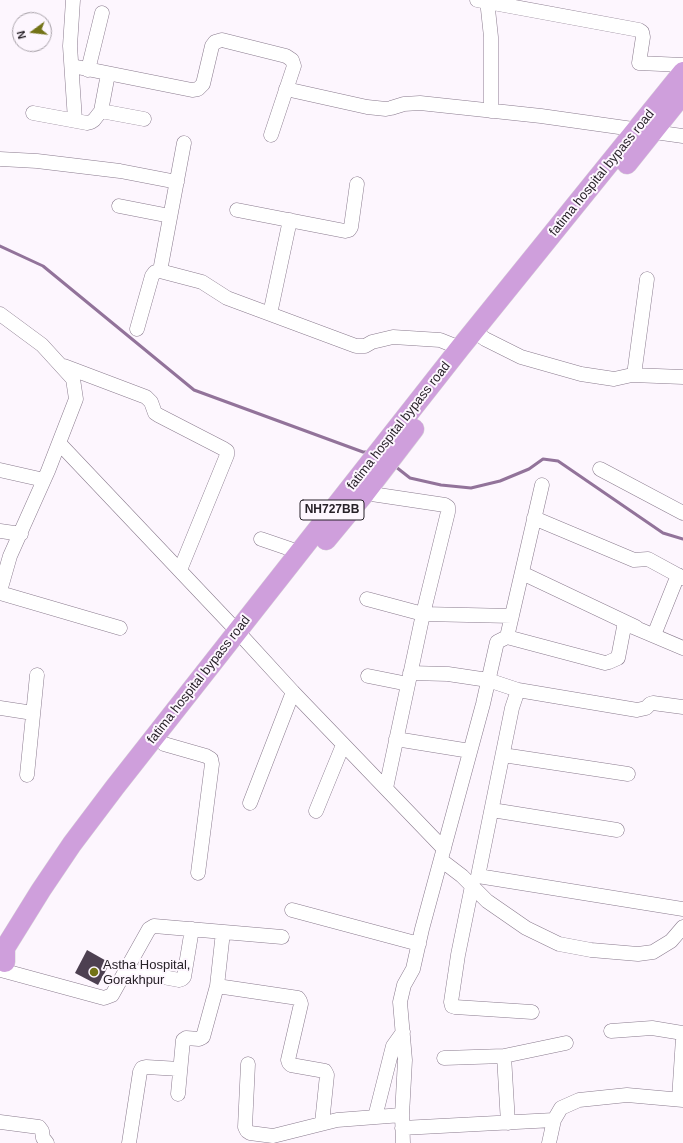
<!DOCTYPE html>
<style>
body{margin:0}
#map{position:relative;width:683px;height:1143px;overflow:hidden;background:#fdf6fe;font-family:Arial,sans-serif}
canvas{display:block}
.north{position:absolute;left:12px;top:12px;width:40px;height:40px;box-sizing:border-box;background:#fdf6fe;border:1px solid #a7a1a8;border-radius:50%;rotate:255deg;font-size:11px;font-weight:700;line-height:16px;text-align:center;color:#272128}
.north::after{content:'';display:block;margin:auto;width:14px;height:18px;background:#737317;clip-path:polygon(50% 0,100% 100%,50% 72%,0 100%)}
</style>
<div id="map">
<canvas width="683" height="1143"></canvas>
<div class="north">N</div>
</div>
<script>
const ctx = document.querySelector('canvas').getContext('2d');
ctx.lineJoin = 'round';
const toPath = rows => new Path2D(rows.map(r => 'M' + r).join(''));
function stroke(path, color, width, dash) { ctx.strokeStyle = color; ctx.lineWidth = width; ctx.lineCap = dash ? 'butt' : 'round'; ctx.setLineDash(dash || []); ctx.stroke(path); }
function paint(path, color) { ctx.fillStyle = color; ctx.fill(path, 'evenodd'); }
function label(font, color, halo, rows, align = 'center') {
  ctx.font = font + ' Arial,sans-serif'; ctx.lineWidth = 4; ctx.setLineDash([]); ctx.textBaseline = 'middle'; ctx.strokeStyle = halo; ctx.fillStyle = color; for (const [text, x, y, turn = 0] of rows) {
    ctx.save(); ctx.translate(x, y); ctx.rotate((+turn || 0) * Math.PI / 180); ctx.textAlign = isNaN(turn) ? turn : align; if (halo) ctx.strokeText(text, 0, 0); ctx.fillText(text, 0, 0); ctx.restore();
  }
}
stroke(toPath([
 [0,246,43,266,194,390,363,452,368,452],
 [396,467,410,478,441,485,471,488,500,481,529,469,543,459,558,461,663,533,683,539]
]), '#92739a', 3);
paint(toPath([
 [87,950,110,963,98,985,75,973]
]), '#4d4051');
const minor = toPath([
 [73,0,70,46,75,120],
 [477,0,639,30,642,32,643,37,639,63,683,65],
 [487,0,491,37,491,111],
 [72,66,192,90,198,89,203,84,212,46,215,42,222,40,286,56,292,60,294,66,271,135],
 [88,70,102,13],
 [286,89,367,107,386,109,391,108,404,104,420,103,541,116,683,136],
 [101,111,108,74],
 [33,113,87,123,91,122,94,120,101,111,144,119],
 [0,159,37,161,120,171,177,182],
 [119,206,170,216],
 [237,210,345,231,349,230,351,227,357,184],
 [160,271,184,143],
 [0,314,42,345,73,379,76,399,48,471,10,556,0,591],
 [270,314,290,220],
 [137,329,152,276,155,272,160,271,202,282,227,298,356,346,365,346,372,342,393,337,440,340,460,348],
 [474,331,485,339,521,357,581,374,614,379,632,375,683,377],
 [64,366,146,397,151,402,155,413,158,415,224,449,227,451,227,455,180,570],
 [634,375,647,279],
 [59,443,238,632,293,692,444,849],
 [600,469,683,513],
 [0,470,44,480],
 [365,493,445,505,448,507,448,512,423,614,367,599],
 [534,518,634,560,648,559,683,578],
 [0,531,21,534],
 [261,539,299,552],
 [522,573,636,627],
 [0,593,120,628],
 [654,635,678,575],
 [507,637,542,485],
 [410,673,448,674,488,680,518,690],
 [368,676,408,684],
 [683,707,653,703,650,704,646,708,637,710,518,690,512,708,478,876,683,909],
 [0,708,33,713],
 [396,739,470,751],
 [164,744,206,756,211,759,212,764,198,873],
 [503,755,628,774],
 [27,775,37,675],
 [386,788,423,614,512,616],
 [250,803,293,692],
 [492,810,617,830],
 [316,811,343,745],
 [441,860,462,876,487,901,526,928,559,944,591,950,638,954,653,952,671,941,683,927],
 [472,886,458,955,451,1002,452,1006,455,1007,532,1012],
 [292,910,419,944],
 [1,970,104,998,112,995,149,929,154,926,282,937],
 [126,970,179,980,182,979,184,977,192,929],
 [217,986,298,998,300,1001,301,1004,288,1060,289,1063,291,1065,325,1071,327,1075,322,1123],
 [611,1031,652,1028,683,1033],
 [504,1056,508,1123],
 [444,1058,504,1056,566,1043],
 [248,1064,245,1127,247,1131,250,1133,273,1136,337,1120,402,1115],
 [178,1094,183,1040,186,1038,199,1039,203,1037,217,986,223,932],
 [679,1099,683,1038],
 [375,1117,393,1046,403,1032],
 [0,1122,39,1127,42,1131,43,1138,47,1143],
 [402,1128,554,1120,561,1108,579,1100,627,1095,683,1100],
 [129,1143,140,1072,142,1068,146,1067,180,1069],
 [403,1143,402,1115,405,1060,400,1002,404,985,413,969,422,929,483,704,497,642,507,637,605,663,609,662,618,658,624,627,631,626,683,648],
 [549,1143,554,1120]
]);
const highway = toPath([
 [627,164,683,94],
 [326,540,365,493,414,429],
 [5,962,5,948,41,890,72,844,115,787,460,348,683,72]
]);
stroke(minor, '#8a7b8e', 15);
stroke(highway, '#d8d7d8', 21);
stroke(minor, '#fff', 14);
stroke(highway, '#cf9fdc', 20);
for (const [x, y, r, color] of [
 [94,972,5,"#737317"]
]) { const dot = new Path2D(); dot.arc(x, y, r, 0, 2 * Math.PI); ctx.fillStyle = color; ctx.fill(dot); stroke(dot, '#fdf6fe', 1.5); }
for (const [x, y, w] of [
 [332,510,64]
]) { const box = new Path2D(); box.roundRect(x - w / 2, y - 10, w, 20, 3); ctx.fillStyle = '#fdf6fe'; ctx.fill(box); stroke(box, '#272128', 1); }
label('bold 12px', '#272128', null, [
 ["NH727BB",332,510]
]);
label('13px', '#272128', '#fdf6fe', [
 ["fatima hospital bypass road",602,173,-51],
 ["fatima hospital bypass road",399,426,-52],
 ["fatima hospital bypass road",199,680,-52]
]);
label('13px', '#272128', '#fdf6fe', [
 ["Astha Hospital,",103,965],
 ["Gorakhpur",103,980]
], 'left');
</script>
